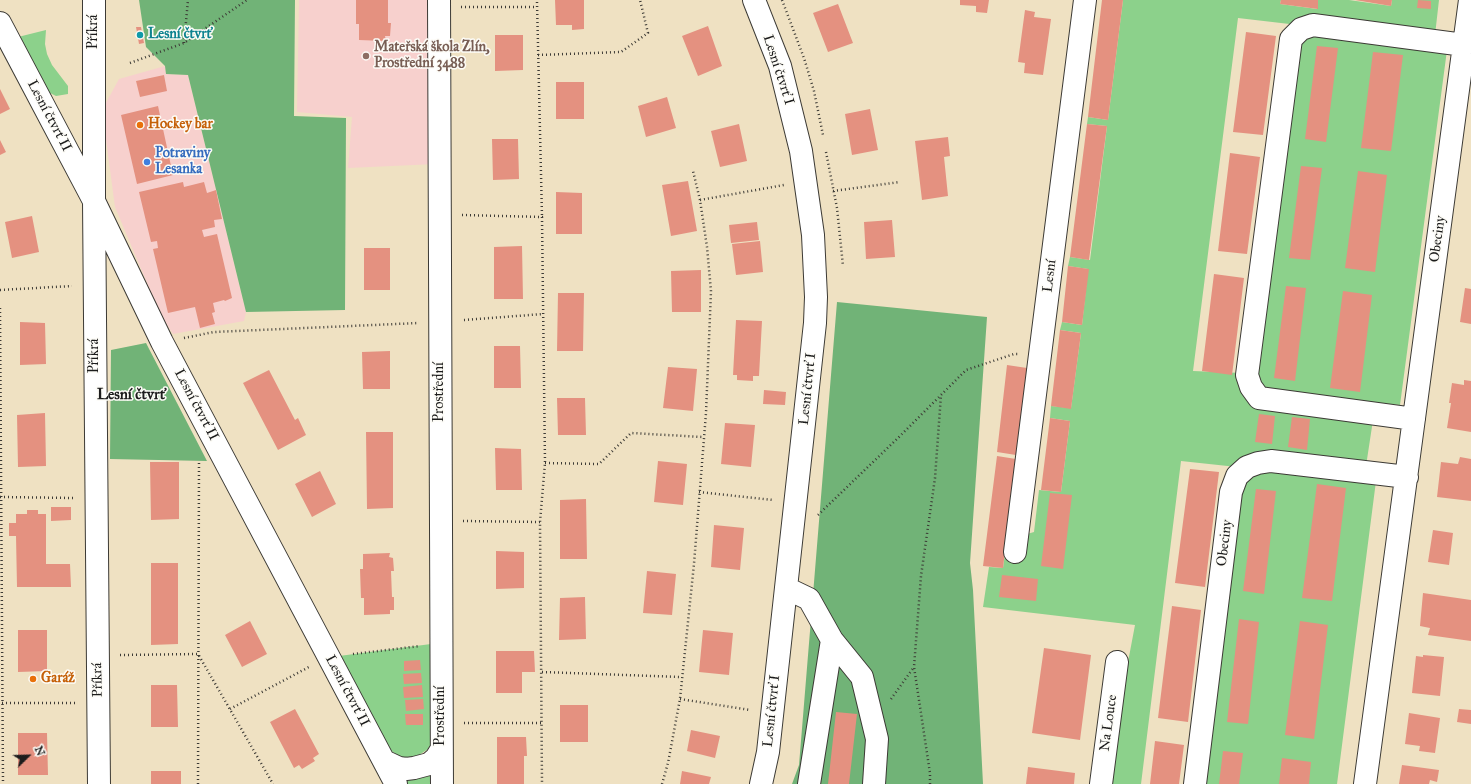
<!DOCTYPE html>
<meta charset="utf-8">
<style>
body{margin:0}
#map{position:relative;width:1471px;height:784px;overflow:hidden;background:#efe1c2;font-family:"IM FELL Great Primer",serif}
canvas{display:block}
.north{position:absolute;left:8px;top:736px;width:40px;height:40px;-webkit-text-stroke:3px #fdfcf7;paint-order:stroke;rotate:67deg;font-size:11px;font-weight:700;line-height:16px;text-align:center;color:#1c1c1c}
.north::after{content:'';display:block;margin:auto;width:14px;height:18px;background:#1c1c1c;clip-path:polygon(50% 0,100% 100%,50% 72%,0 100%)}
</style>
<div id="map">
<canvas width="1471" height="784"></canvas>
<div class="north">N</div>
</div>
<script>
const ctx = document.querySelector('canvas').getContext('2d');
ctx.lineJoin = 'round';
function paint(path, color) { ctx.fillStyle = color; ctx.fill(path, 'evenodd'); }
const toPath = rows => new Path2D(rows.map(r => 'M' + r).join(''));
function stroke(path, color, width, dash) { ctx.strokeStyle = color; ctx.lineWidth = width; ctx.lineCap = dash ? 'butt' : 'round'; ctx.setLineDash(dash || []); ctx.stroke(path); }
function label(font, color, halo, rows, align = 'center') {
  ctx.font = font + ' "IM FELL Great Primer",serif'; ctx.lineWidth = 3; ctx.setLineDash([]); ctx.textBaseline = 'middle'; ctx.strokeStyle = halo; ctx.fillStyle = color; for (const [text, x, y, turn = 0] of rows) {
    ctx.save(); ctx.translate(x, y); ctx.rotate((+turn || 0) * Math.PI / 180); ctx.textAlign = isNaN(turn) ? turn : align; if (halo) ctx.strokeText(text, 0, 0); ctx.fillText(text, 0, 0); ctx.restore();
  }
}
paint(toPath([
 [299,0,435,0,436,164,348,168,352,117,297,112],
 [165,66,166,74,188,75,246,312,244,321,173,334,160,314,115,207,102,110,119,79]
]), '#f7d0cd');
paint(toPath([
 [1123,0,1281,0,1280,4,1317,9,1318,0,1349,0,1391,6,1392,0,1439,0,1435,35,1298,25,1238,18,1193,371,1242,373,1245,385,1373,420,1366,466,1237,467,1181,461,1141,784,1111,784,1128,662,1135,625,983,607,989,567,1003,568,1007,540,1034,532,1039,490,1061,492,1070,421,1050,418,1051,406,1071,408,1081,333,1060,330,1062,322,1082,325,1088,269,1068,266,1070,257,1090,260,1107,126,1087,124,1088,117,1108,120],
 [46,30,45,44,47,54,52,65,68,86,68,94,56,96,48,92,18,37],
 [1304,35,1447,50,1400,405,1274,393,1265,391,1253,378,1296,48],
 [1262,469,1376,481,1337,784,1201,784,1236,498,1244,479],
 [431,644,432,742,428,749,419,755,410,757,400,757,390,750,339,656],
 [429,776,431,776,431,784,406,784,405,782,409,780]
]), '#8cd18b');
paint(toPath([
 [139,0,295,0,294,116,346,118,345,310,246,312,188,75,166,74,165,66,146,47],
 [837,302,987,317,970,563,973,590,983,784,792,784,799,765],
 [146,343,207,461,110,459,111,350]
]), '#71b377');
paint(toPath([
 [356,0,388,0,388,23,391,23,390,36,385,36,386,41,359,40,359,24,356,24],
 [555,0,584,0,584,29,572,30,572,25,556,25],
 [960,0,989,0,987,13,976,12,976,6,960,5],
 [1102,0,1123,0,1108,120,1088,117],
 [1281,0,1318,0,1318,9,1280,4],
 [1355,0,1392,0,1391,6],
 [1418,0,1431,1,1431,9,1417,8],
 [838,4,853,43,828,52,813,13],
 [1025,10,1035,12,1034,17,1051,19,1043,75,1024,73,1025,63,1018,62],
 [708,26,722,66,698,76,682,36],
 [136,27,141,27,144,43,139,44],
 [1246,32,1276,36,1263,135,1233,132],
 [495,35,523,35,523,70,495,71],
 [1317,46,1338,48,1326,142,1305,139],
 [1373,52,1403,55,1391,151,1361,148],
 [164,75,167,91,140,97,136,81],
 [556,82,584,82,584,119,556,119],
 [0,89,10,109,0,114],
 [667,97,676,128,646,137,638,106],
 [158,106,173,175,137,184,121,115],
 [870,109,878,150,852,155,845,114],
 [739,124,747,161,720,167,711,131],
 [1087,124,1107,126,1089,260,1070,257],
 [948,137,950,156,944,157,948,196,922,200,915,141],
 [492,139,518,139,519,179,493,180],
 [0,140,6,152,0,155],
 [1230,153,1260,157,1247,254,1218,251],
 [1301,166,1322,168,1310,260,1289,258],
 [1358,171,1387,175,1375,272,1345,268],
 [688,181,697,231,671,236,662,185],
 [183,182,184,187,204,182,207,193,216,190,222,219,214,220,215,227,202,230,204,237,217,234,232,298,225,301,224,300,213,303,215,312,212,313,215,324,200,328,195,307,168,313,153,249,158,248,157,241,151,242,139,192],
 [556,192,582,193,582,234,556,234],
 [32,216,39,252,12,258,5,222],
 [892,220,895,257,866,259,864,222],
 [757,222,759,240,731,243,729,225],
 [760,241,763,272,736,275,732,244],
 [522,246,523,299,494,299,494,247],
 [364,248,390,248,390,290,364,290],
 [1068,266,1089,269,1082,325,1062,322],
 [701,270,701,312,672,312,671,271],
 [1214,274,1244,278,1232,375,1202,371],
 [1286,286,1306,288,1295,381,1274,378],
 [1465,288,1471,289,1471,324,1460,322],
 [1343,291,1372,295,1360,392,1330,388],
 [558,293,584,293,583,351,557,351],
 [736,320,762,321,759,376,753,376,753,381,737,380,737,375,733,375],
 [20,322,45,323,46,364,20,365],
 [1060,330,1081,333,1071,409,1051,406],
 [494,346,520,346,521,388,494,388],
 [390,351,390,389,363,389,362,352],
 [1007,365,1027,368,1016,455,997,452],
 [668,367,697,369,693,411,663,408],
 [269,370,295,420,298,418,306,435,278,450,243,383],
 [1464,380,1471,381,1471,432,1447,428,1451,403,1449,403,1452,383,1464,385],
 [764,390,786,392,785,405,763,404],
 [557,398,585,398,586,435,558,435],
 [45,413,46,466,18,467,17,415],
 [1259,414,1275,416,1272,444,1255,442],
 [1292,417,1310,419,1307,450,1288,447],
 [1050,418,1070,421,1061,492,1041,490],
 [725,423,755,425,751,467,721,464],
 [366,432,393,432,393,508,367,509],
 [495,448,521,449,522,490,496,490],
 [997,456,1016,459,1003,568,983,566],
 [1460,457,1471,459,1471,501,1437,497,1441,462,1458,464],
 [658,461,687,464,683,505,654,502],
 [150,462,179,462,179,519,151,520],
 [1190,469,1219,472,1205,587,1175,583],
 [320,471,336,504,312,517,295,484],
 [1317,484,1346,488,1332,601,1302,598],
 [1256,489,1276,491,1264,594,1243,591],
 [1050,493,1072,495,1063,569,1041,566],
 [586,499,587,559,560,559,560,500],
 [51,507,71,507,71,520,51,521],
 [27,510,38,510,38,514,46,514,46,564,70,564,71,587,17,587,16,536,9,536,9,523,16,523,16,514,27,514],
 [714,525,744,528,740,570,711,567],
 [1433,530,1453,533,1449,565,1428,562],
 [496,551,524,552,524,588,496,589],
 [390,553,389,557,393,558,394,571,391,571,392,597,394,597,394,610,390,610,390,614,364,615,364,598,361,598,360,569,363,569,363,554],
 [151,563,178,563,178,644,151,645],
 [647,571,676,574,672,615,643,613],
 [1002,575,1038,579,1036,601,999,597],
 [1423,593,1471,600,1471,641,1428,635,1430,628,1420,626],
 [585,597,586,639,559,640,560,598],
 [1172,606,1201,610,1188,722,1158,718],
 [1239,619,1259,622,1248,724,1227,722],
 [250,621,267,654,242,667,225,635],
 [1300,621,1328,625,1314,739,1285,735],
 [18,630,47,630,47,671,18,672],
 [703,630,733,633,729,675,699,672],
 [1044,648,1091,655,1080,740,1032,733],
 [496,651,534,651,535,672,522,672,522,693,496,693],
 [1423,655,1444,657,1440,696,1412,693,1416,656,1423,657],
 [420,660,421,670,404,671,404,661],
 [421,673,422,683,404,684,403,674],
 [151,685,177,685,178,727,151,727],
 [422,685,423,697,404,698,403,687],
 [423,699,424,709,406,711,405,700],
 [560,705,588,705,588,742,560,742],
 [295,709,319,754,313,758,315,761,302,769,299,765,294,768,270,722],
 [1459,709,1471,710,1471,724,1457,722],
 [836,712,857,714,849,784,828,784],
 [1409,713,1440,718,1435,753,1419,751,1420,746,1405,744],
 [405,714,423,714,423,725,406,725],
 [691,730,720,736,715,758,687,751],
 [18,733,47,733,48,775,18,775],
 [497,737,526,737,527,756,524,756,524,784,497,784],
 [1155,741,1184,745,1179,784,1150,784],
 [1223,751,1243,753,1239,784,1219,784],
 [1282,758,1311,762,1309,784,1279,784],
 [1402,765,1439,770,1437,782,1430,780,1429,784,1399,784],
 [1028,767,1075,773,1074,784,1026,784],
 [151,771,181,771,181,784,151,784],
 [682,771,711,777,709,784,680,784]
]), '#e49180');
const minor = toPath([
 [94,0,94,201,99,784],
 [439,0,442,784],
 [754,0,780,66,801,151,813,235,816,297,815,323,768,752,761,784],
 [0,23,94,201,162,342,396,784],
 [1414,419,1259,398,1251,387,1247,375,1291,39,1301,29,1313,25,1464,45],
 [1015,552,1085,0],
 [786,588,809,599,832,640,809,784],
 [832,640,862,677,877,739,874,784],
 [384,761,399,768,406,769,414,768,429,764,436,758,441,750],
 [1101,784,1117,662],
 [1195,784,1231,492,1237,476,1247,467,1258,463,1271,461,1407,477],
 [1365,784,1470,0]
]);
stroke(minor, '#3c3a35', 24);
stroke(toPath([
 [782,0,804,58,814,91,823,135],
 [537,2,542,217],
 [461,7,537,7],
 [184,43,188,0],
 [538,55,621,52,648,33,640,0],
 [130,63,184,43,247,0],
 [826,152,837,208,843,266],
 [833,191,900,182],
 [700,200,784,185],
 [462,215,542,217,545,463,540,522,542,784],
 [0,290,72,286],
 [0,308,3,784],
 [464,320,543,314],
 [184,338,214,332,419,323],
 [545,463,599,464,631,433,703,437],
 [699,492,773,500],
 [0,497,74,498],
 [818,515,899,437,966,370,1014,354,1018,354],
 [463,521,540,522],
 [353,654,420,646],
 [120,655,198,654,273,784],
 [542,672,681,677],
 [680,699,750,710],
 [891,699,914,667],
 [2,703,76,703],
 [230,709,309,667],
 [464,723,541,723],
 [198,784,199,462],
 [662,784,668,763,680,699,694,564,706,413,711,291,707,247,700,200,693,171],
 [930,784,930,773,914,667,921,576,935,478,941,395]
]), '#3c3a35', 2.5, [1, 3]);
stroke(minor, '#fff', 22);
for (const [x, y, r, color] of [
 [140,35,4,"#0f9aa8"],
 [366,56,4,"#8d6e63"],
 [140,125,4,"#e8710a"],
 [147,162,4,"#3f7fe0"],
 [33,679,4,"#e8710a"]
]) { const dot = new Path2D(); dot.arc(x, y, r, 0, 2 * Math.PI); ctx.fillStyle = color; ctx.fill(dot); stroke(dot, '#fdfcf7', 1.5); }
label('14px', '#1c1c1c', '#fdfcf7', [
 ["Příkrá",94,32,-90],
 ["Lesní čtvrť I",778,70,72],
 ["Lesní čtvrť II",49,116,62],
 ["Obeciny",1438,239,-82],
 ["Lesní",1050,276,-83],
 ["Příkrá",95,356,-90],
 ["Lesní čtvrť I",808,389,-84],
 ["Prostřední",440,392,-90],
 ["Lesní čtvrť II",196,405,62],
 ["Obeciny",1225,543,-83],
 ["Příkrá",98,680,-91],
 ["Lesní čtvrť II",347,691,62],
 ["Lesní čtvrť I",772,711,-84],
 ["Prostřední",441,716,-90],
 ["Na Louce",1109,723,-82]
]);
label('bold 14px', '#0d838f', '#fdfcf7', [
 ["Lesní čtvrť",148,35]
], 'left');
label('bold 14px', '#785e54', '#fdfcf7', [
 ["Mateřská škola Zlín,",374,48],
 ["Prostřední 3488",374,64]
], 'left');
label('bold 14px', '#c56008', '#fdfcf7', [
 ["Hockey bar",148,125],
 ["Garáž",41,679]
], 'left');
label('bold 14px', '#366cbe', '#fdfcf7', [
 ["Potraviny",155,154],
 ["Lesanka",155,170]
], 'left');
label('bold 15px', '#1c1c1c', '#fdfcf7', [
 ["Lesní čtvrť",131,395]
]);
</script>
